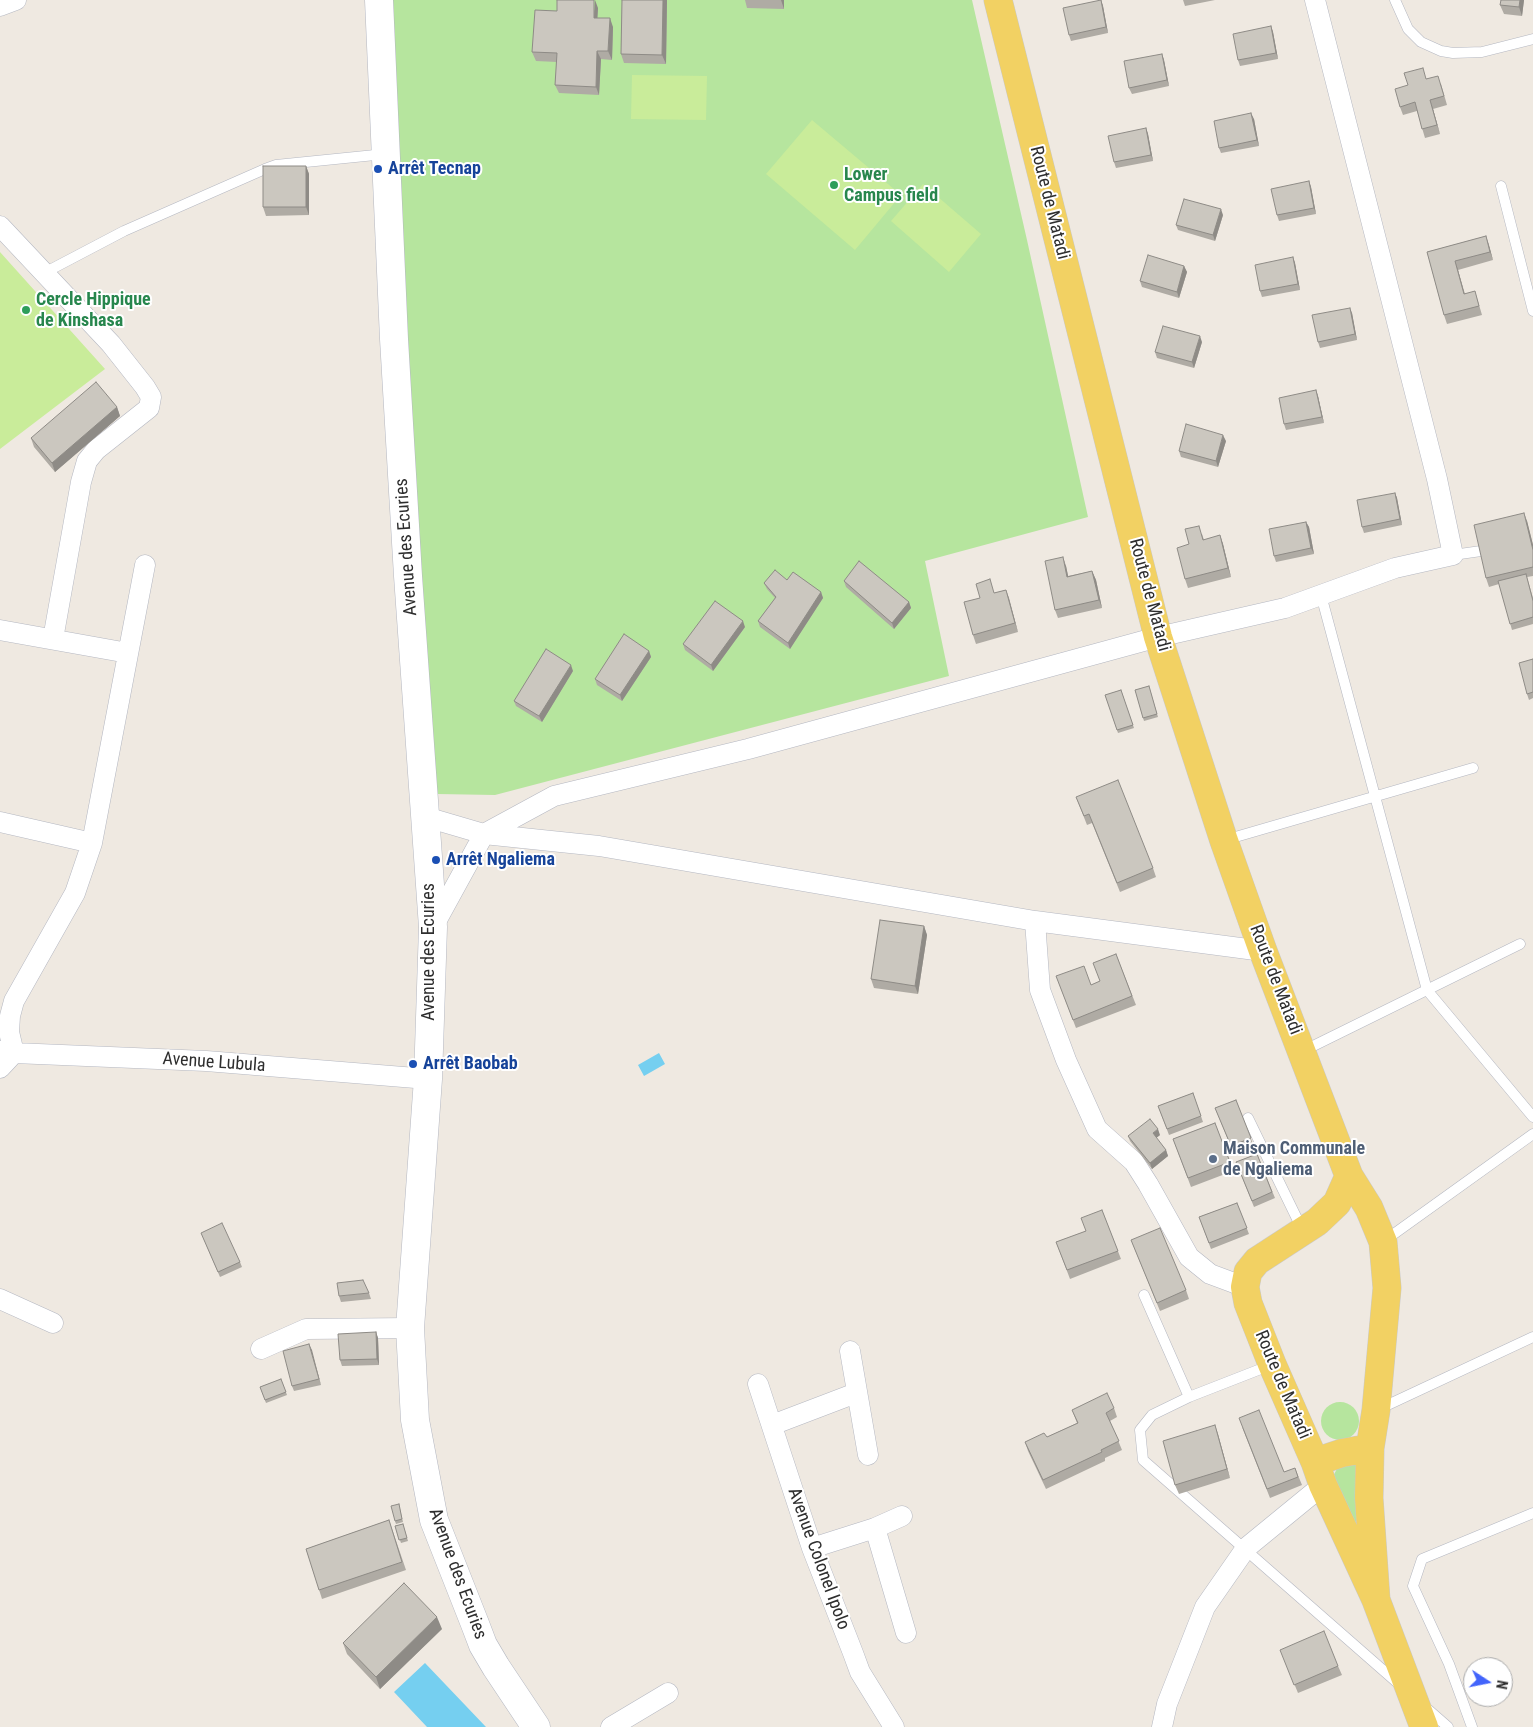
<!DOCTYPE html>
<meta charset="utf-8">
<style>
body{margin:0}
#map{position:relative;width:1533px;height:1727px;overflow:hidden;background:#efe9e1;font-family:"Roboto Condensed",sans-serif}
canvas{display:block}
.north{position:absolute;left:1463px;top:1657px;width:50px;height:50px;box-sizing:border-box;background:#fff;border:1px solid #ababab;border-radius:50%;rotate:101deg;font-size:14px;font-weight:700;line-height:20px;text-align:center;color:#2e2e2e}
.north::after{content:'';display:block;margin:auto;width:18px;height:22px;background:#4264fb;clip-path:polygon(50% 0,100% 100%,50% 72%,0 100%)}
</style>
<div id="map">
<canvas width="1533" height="1727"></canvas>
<div class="north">N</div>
</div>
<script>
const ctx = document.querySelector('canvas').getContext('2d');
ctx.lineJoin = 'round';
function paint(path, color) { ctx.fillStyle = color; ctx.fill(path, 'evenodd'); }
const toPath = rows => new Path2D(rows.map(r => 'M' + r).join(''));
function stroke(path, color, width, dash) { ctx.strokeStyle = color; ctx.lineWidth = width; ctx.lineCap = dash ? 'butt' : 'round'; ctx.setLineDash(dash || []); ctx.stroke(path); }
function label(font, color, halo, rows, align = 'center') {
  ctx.font = font + ' "Roboto Condensed",sans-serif'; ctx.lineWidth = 4; ctx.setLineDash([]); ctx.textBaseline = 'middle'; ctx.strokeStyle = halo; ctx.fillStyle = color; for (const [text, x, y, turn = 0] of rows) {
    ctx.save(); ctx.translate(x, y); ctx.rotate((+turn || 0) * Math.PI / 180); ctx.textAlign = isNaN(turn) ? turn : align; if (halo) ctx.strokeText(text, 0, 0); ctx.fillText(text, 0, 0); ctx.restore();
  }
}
paint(toPath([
 [389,0,972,0,1027,240,1088,517,925,561,949,676,495,795,437,794,426,738],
 '1321 1421a19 19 0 1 1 38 0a19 19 0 1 1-38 0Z',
 [1353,1460,1362,1466,1354,1539,1331,1480,1338,1467]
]), '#b6e59e');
paint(toPath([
 [632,75,707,76,706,120,631,119],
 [812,120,901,195,855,250,766,174],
 [923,184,981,234,949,272,891,221],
 [0,252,105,369,0,449]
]), '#c9ec9a');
paint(toPath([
 [659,1053,665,1064,644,1076,638,1065],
 [425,1663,486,1727,427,1727,394,1692]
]), '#75cff0');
const lane = toPath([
 [1395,0,1408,29,1421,42,1441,51,1453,53,1482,52,1533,39],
 [1501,186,1533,311],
 [44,273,124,231,265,169,276,165,385,154],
 [1453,555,1481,551],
 [1321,595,1427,990,1533,1117],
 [1225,840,1473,768],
 [1303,1051,1520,944],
 [1248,1118,1302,1229],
 [1384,1241,1533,1134],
 [1144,1295,1189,1397],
 [1271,1365,1189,1397,1152,1415,1140,1430,1143,1460,1400,1685],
 [1379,1409,1533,1337],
 [1424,1706,1448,1727],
 [1472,1727,1449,1664,1413,1586,1422,1559,1533,1513]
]);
const street = toPath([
 [0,6,16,0],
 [0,226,111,344,145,387,151,397,149,408,96,450,87,461,81,482,53,639],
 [0,630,128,653],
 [426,817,484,834,599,846,1035,921,1263,951],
 [0,822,92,843],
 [1035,921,1040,990,1066,1060,1097,1129,1134,1162,1148,1184,1189,1257,1210,1274,1245,1287],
 [433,927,484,834,554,796,748,749,1158,637,1285,608,1395,568,1453,555,1437,479,1315,0],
 [1,1051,14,1053,206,1061,428,1079],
 [0,1068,14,1053,9,1032,10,1016,14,1001,75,893,92,843,145,565],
 [0,1299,53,1323],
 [261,1349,306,1329,410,1328],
 [850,1351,868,1455],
 [758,1384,812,1548,853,1653,860,1672,894,1727],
 [772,1425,856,1393],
 [875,1528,906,1633],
 [812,1548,875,1528,902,1516],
 [611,1727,668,1693],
 [1162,1727,1167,1704,1205,1607,1246,1548,1323,1485]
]);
const secondary = toPath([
 [379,0,394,339,408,576,433,927,428,1079,410,1328,415,1420,434,1520,475,1624,483,1645,496,1667,536,1727]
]);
const primary = toPath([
 [998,0,1158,637,1224,841,1263,951,1349,1176,1369,1208,1383,1242,1387,1288,1376,1410,1370,1448,1369,1498,1376,1600],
 [1349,1176,1337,1203,1317,1222,1257,1261,1248,1272,1245,1287,1248,1303,1272,1364,1315,1462,1323,1485,1376,1600,1424,1727],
 [1315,1462,1342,1453,1370,1448]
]);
stroke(lane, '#b4b7c1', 11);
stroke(street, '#b4b7c1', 21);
stroke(secondary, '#b4b7c1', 29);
stroke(primary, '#c9c9c9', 29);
stroke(lane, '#fff', 10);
stroke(street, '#fff', 20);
stroke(secondary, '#fff', 28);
stroke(primary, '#f2d163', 28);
paint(toPath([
 [622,0,667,0,666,64,624,63,621,54],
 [745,0,784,0,784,9,747,8],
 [1101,0,1103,6,1108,33,1071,41,1069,35],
 [1183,0,1215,0,1185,6],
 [1524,0,1522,16,1504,14,1500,5],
 [598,8,597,18,613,27,612,60,601,59,599,95,559,93,555,85,557,62,536,61,532,52],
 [1271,26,1273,32,1278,59,1240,66,1238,60],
 [1162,54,1164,60,1169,86,1132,94,1129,88],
 [1427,79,1441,84,1447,105,1433,109,1440,134,1425,138,1417,111,1403,115,1400,107],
 [1254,119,1259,146,1221,153,1219,148],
 [1146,128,1148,134,1153,161,1116,168,1114,162],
 [306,166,309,174,309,215,266,216,263,207],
 [1309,181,1311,187,1316,214,1279,221,1277,215],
 [1223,215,1215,241,1178,230,1176,225],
 [1486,236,1493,260,1458,270,1465,294,1475,291,1482,315,1447,324,1444,315,1427,252],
 [1293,257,1295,263,1300,290,1262,297,1260,291],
 [1184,266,1187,272,1179,298,1142,287,1140,281],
 [1352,313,1357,340,1320,348,1318,342],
 [1202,342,1194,368,1157,358,1155,352],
 [1316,390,1318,396,1324,423,1286,430,1284,424],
 [117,407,120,416,55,472,34,447,31,438],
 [1226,441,1218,467,1181,457,1179,451],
 [1395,493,1397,498,1402,525,1364,533,1362,527],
 [1527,521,1533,545,1533,576,1527,577,1533,598,1533,624,1512,630,1499,584,1489,587,1486,578],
 [1306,522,1309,527,1314,554,1276,562,1274,556],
 [1202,534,1204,540,1220,535,1223,544,1231,577,1188,588,1185,579,1189,544],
 [1066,566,1068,576,1092,571,1096,580,1102,608,1058,618,1055,610],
 [787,580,821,592,823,598,790,649,760,627,758,621,775,598,767,589,764,583],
 [844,581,909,602,911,608,894,629,846,587],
 [1006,590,1018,632,976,644,973,635,994,593],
 [745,627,713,671,685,650,683,644],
 [649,651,651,657,622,701,597,685,595,679],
 [1533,659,1533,698,1529,700,1527,694],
 [573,671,542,722,516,706,514,701],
 [1149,686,1158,717,1144,721,1135,690],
 [1121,690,1134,728,1118,733,1105,695],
 [1076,797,1153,868,1156,877,1120,892,1092,823,1087,825],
 [924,926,927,935,918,994,874,988,871,979],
 [1116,954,1136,1005,1076,1028,1056,976,1091,985,1100,981],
 [1193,1093,1203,1122,1169,1135,1158,1106],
 [1236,1100,1253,1144,1233,1152,1215,1108],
 [1215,1123,1233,1171,1191,1187,1173,1139],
 [1160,1135,1156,1138,1166,1150,1168,1156,1152,1169,1130,1141,1128,1136],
 [1257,1154,1275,1198,1254,1207,1236,1162],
 [1237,1203,1249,1234,1211,1249,1199,1217],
 [1102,1210,1121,1259,1070,1279,1056,1242,1086,1231],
 [201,1233,240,1262,242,1267,220,1277],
 [1131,1240,1186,1290,1189,1299,1160,1311],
 [369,1293,371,1299,341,1302,339,1296],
 [376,1332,378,1338,379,1365,342,1366,340,1360],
 [309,1344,321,1385,294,1391,292,1386],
 [281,1379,287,1395,266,1403,260,1387],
 [1114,1408,1117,1417,1110,1421,1122,1450,1105,1458,1105,1461,1046,1489,1028,1451,1025,1442,1047,1437,1077,1423,1072,1410],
 [1215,1425,1230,1478,1179,1494,1175,1485],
 [1242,1427,1284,1472,1295,1468,1302,1485,1270,1498],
 [399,1504,403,1522,396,1524,395,1521],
 [389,1520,406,1570,322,1599,306,1549],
 [403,1524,408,1541,401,1543,395,1526],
 [442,1629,380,1689,347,1654,343,1643],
 [1284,1659,1338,1666,1342,1675,1298,1693]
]), '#afaba4');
paint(toPath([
 [595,0,598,8,597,26,594,18],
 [663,0,667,0,666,64,662,55],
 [781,0,784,0,784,9],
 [1101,0,1103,6,1108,33,1106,27],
 [1520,0,1524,0,1522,16,1519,7],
 [610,18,613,27,612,60,608,51],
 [1271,26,1273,32,1278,59,1276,53],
 [597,51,601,59,599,95,596,87],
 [1162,54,1164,60,1169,86,1167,80],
 [1430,100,1433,109,1440,134,1437,125],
 [1251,113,1254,119,1259,146,1257,140],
 [1146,128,1148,134,1153,161,1151,155],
 [306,166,309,174,309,215,306,207],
 [1309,181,1311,187,1316,214,1314,208],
 [1221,209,1223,215,1215,241,1213,235],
 [1486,236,1489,245,1493,260,1490,252],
 [1293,257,1295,263,1300,290,1298,284],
 [1455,261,1458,270,1467,303,1464,294],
 [1184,266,1187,272,1179,298,1177,292],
 [1350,308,1352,313,1357,340,1355,334],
 [1200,336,1202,342,1194,368,1192,362],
 [1316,390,1318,396,1324,423,1322,417],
 [117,407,120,416,55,472,52,463],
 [1223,435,1226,441,1218,467,1216,461],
 [1395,493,1397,498,1402,525,1400,519],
 [1524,513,1527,521,1533,545,1533,550],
 [1306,522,1309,527,1314,554,1311,548],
 [1220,535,1223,544,1231,577,1228,568],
 [1063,557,1066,566,1070,585,1067,577],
 [1092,571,1096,580,1102,608,1099,600],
 [1006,590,1009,598,1018,632,1015,623],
 [821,592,823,598,790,649,788,643],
 [909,602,911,608,894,629,892,623],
 [743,621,745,627,713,671,711,665],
 [649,651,651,657,622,701,620,695],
 [571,665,573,671,542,722,539,716],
 [924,926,927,935,918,994,915,986],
 [1158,1129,1160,1135,1155,1139,1153,1133],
 [1166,1150,1168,1156,1152,1169,1150,1163],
 [376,1332,378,1338,379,1365,377,1359],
 [309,1344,312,1350,321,1385,319,1379],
 [1215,1425,1218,1434,1230,1478,1227,1469],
 [437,1617,442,1629,380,1689,376,1677]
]), '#8e8b86');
const building = toPath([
 [557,0,594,0,594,18,610,18,608,51,597,51,596,87,555,85,557,53,532,52,535,10,557,11,557,0],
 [622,0,663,0,662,55,621,54,622,0],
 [1101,0,1106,27,1069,35,1063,8,1101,0],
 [1501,0,1520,0,1519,7,1500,5,1501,0],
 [1271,26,1276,53,1238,60,1233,34,1271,26],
 [1162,54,1167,80,1129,88,1124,61,1162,54],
 [1423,68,1426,79,1438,76,1444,96,1430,100,1437,125,1422,129,1415,102,1400,107,1395,89,1408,85,1404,73,1423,68],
 [1251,113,1257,140,1219,148,1214,121,1251,113],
 [1146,128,1151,155,1114,162,1108,136,1146,128],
 [263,166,306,166,306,207,263,207,263,166],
 [1309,181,1314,208,1277,215,1271,189,1309,181],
 [1184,199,1221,209,1213,235,1176,225,1184,199],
 [1486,236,1490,252,1455,261,1464,294,1475,291,1479,306,1444,315,1427,252,1486,236],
 [1148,255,1184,266,1177,292,1140,281,1148,255],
 [1293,257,1298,284,1260,291,1255,265,1293,257],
 [1350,308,1355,334,1318,342,1312,315,1350,308],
 [1163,326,1200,336,1192,362,1155,352,1163,326],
 [96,382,117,407,52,463,31,438,96,382],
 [1316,390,1322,417,1284,424,1279,398,1316,390],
 [1186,424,1223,435,1216,461,1179,451,1186,424],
 [1395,493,1400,519,1362,527,1357,500,1395,493],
 [1524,513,1533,550,1533,567,1486,578,1474,525,1524,513],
 [1306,522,1311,548,1274,556,1269,529,1306,522],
 [1199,526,1203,540,1220,535,1228,568,1185,579,1177,548,1189,544,1185,529,1199,526],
 [1063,557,1067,577,1092,571,1099,600,1055,610,1045,561,1063,557],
 [859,561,909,602,892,623,844,581,859,561],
 [775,570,787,580,793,572,821,592,788,643,758,621,776,597,764,583,775,570],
 [1526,574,1533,601,1533,617,1510,624,1498,581,1526,574],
 [990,579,994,593,1006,590,1015,623,973,635,964,602,980,598,976,584,990,579],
 [715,601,743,621,711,665,683,644,715,601],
 [624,634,649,651,620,695,595,679,624,634],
 [546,649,571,665,539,716,514,701,546,649],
 [1533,659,1533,692,1527,694,1519,663,1533,659],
 [1149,686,1157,714,1143,718,1135,690,1149,686],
 [1121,690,1133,725,1117,730,1105,695,1121,690],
 [1118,780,1153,868,1117,883,1089,814,1084,816,1076,797,1118,780],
 [880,920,924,926,915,986,871,979,880,920],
 [1116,954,1132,996,1073,1020,1056,976,1084,966,1091,985,1100,981,1093,963,1116,954],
 [1193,1093,1201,1116,1167,1129,1158,1106,1193,1093],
 [1236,1100,1251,1138,1231,1146,1215,1108,1236,1100],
 [1150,1119,1158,1129,1153,1133,1166,1150,1150,1163,1128,1136,1150,1119],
 [1215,1123,1230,1162,1188,1178,1173,1139,1215,1123],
 [1257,1154,1272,1192,1252,1201,1236,1162,1257,1154],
 [1237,1203,1247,1228,1209,1243,1199,1217,1237,1203],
 [1102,1210,1118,1251,1067,1270,1056,1242,1086,1231,1081,1218,1102,1210],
 [222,1223,240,1262,218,1272,201,1233,222,1223],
 [1160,1228,1186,1290,1157,1303,1131,1240,1160,1228],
 [363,1280,369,1293,339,1296,337,1283,363,1280],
 [376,1332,377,1359,340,1360,338,1334,376,1332],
 [309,1344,319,1379,292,1386,283,1351,309,1344],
 [281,1379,286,1392,265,1400,260,1387,281,1379],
 [1107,1393,1114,1408,1106,1413,1119,1441,1101,1450,1102,1452,1043,1480,1025,1442,1044,1433,1047,1437,1078,1423,1072,1410,1107,1393],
 [1259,1410,1284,1472,1295,1468,1298,1477,1267,1489,1239,1418,1259,1410],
 [1215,1425,1227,1469,1175,1485,1163,1441,1215,1425],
 [399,1504,402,1519,395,1521,391,1506,399,1504],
 [389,1520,402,1562,319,1590,306,1549,389,1520],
 [403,1524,407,1538,399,1540,395,1526,403,1524],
 [404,1583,437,1617,376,1677,343,1643,404,1583],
 [1324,1631,1338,1666,1294,1685,1280,1650,1324,1631]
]);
paint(building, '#cbc7bf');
stroke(building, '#8e8b86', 1);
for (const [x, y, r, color] of [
 [378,169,5,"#1a4fb4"],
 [834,185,5,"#2e9e5b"],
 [26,310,5,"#2e9e5b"],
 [436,860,5,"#1a4fb4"],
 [413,1064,5,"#1a4fb4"],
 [1213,1159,5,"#5c6f8a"]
]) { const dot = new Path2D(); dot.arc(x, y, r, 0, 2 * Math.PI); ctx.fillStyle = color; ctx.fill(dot); stroke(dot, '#fff', 2); }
label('bold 18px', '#164399', '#fff', [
 ["Arrêt Tecnap",388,169],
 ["Arrêt Ngaliema",446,860],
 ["Arrêt Baobab",423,1064]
], 'left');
label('bold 18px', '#27864d', '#fff', [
 ["Lower",844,175],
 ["Campus field",844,196],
 ["Cercle Hippique",36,300],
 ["de Kinshasa",36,321]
], 'left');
label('18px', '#2e2e2e', '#fff', [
 ["Route de Matadi",1049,203,76],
 ["Avenue des Ecuries",407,547,-94],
 ["Route de Matadi",1149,595,75],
 ["Avenue des Ecuries",429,952,-90],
 ["Route de Matadi",1275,980,69],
 ["Avenue Lubula",214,1063,4],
 ["Route de Matadi",1282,1385,67],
 ["Avenue Colonel Ipolo",818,1559,70],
 ["Avenue des Ecuries",457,1574,70]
]);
label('bold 18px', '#4e5e75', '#fff', [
 ["Maison Communale",1223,1149],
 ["de Ngaliema",1223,1170]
], 'left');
</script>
